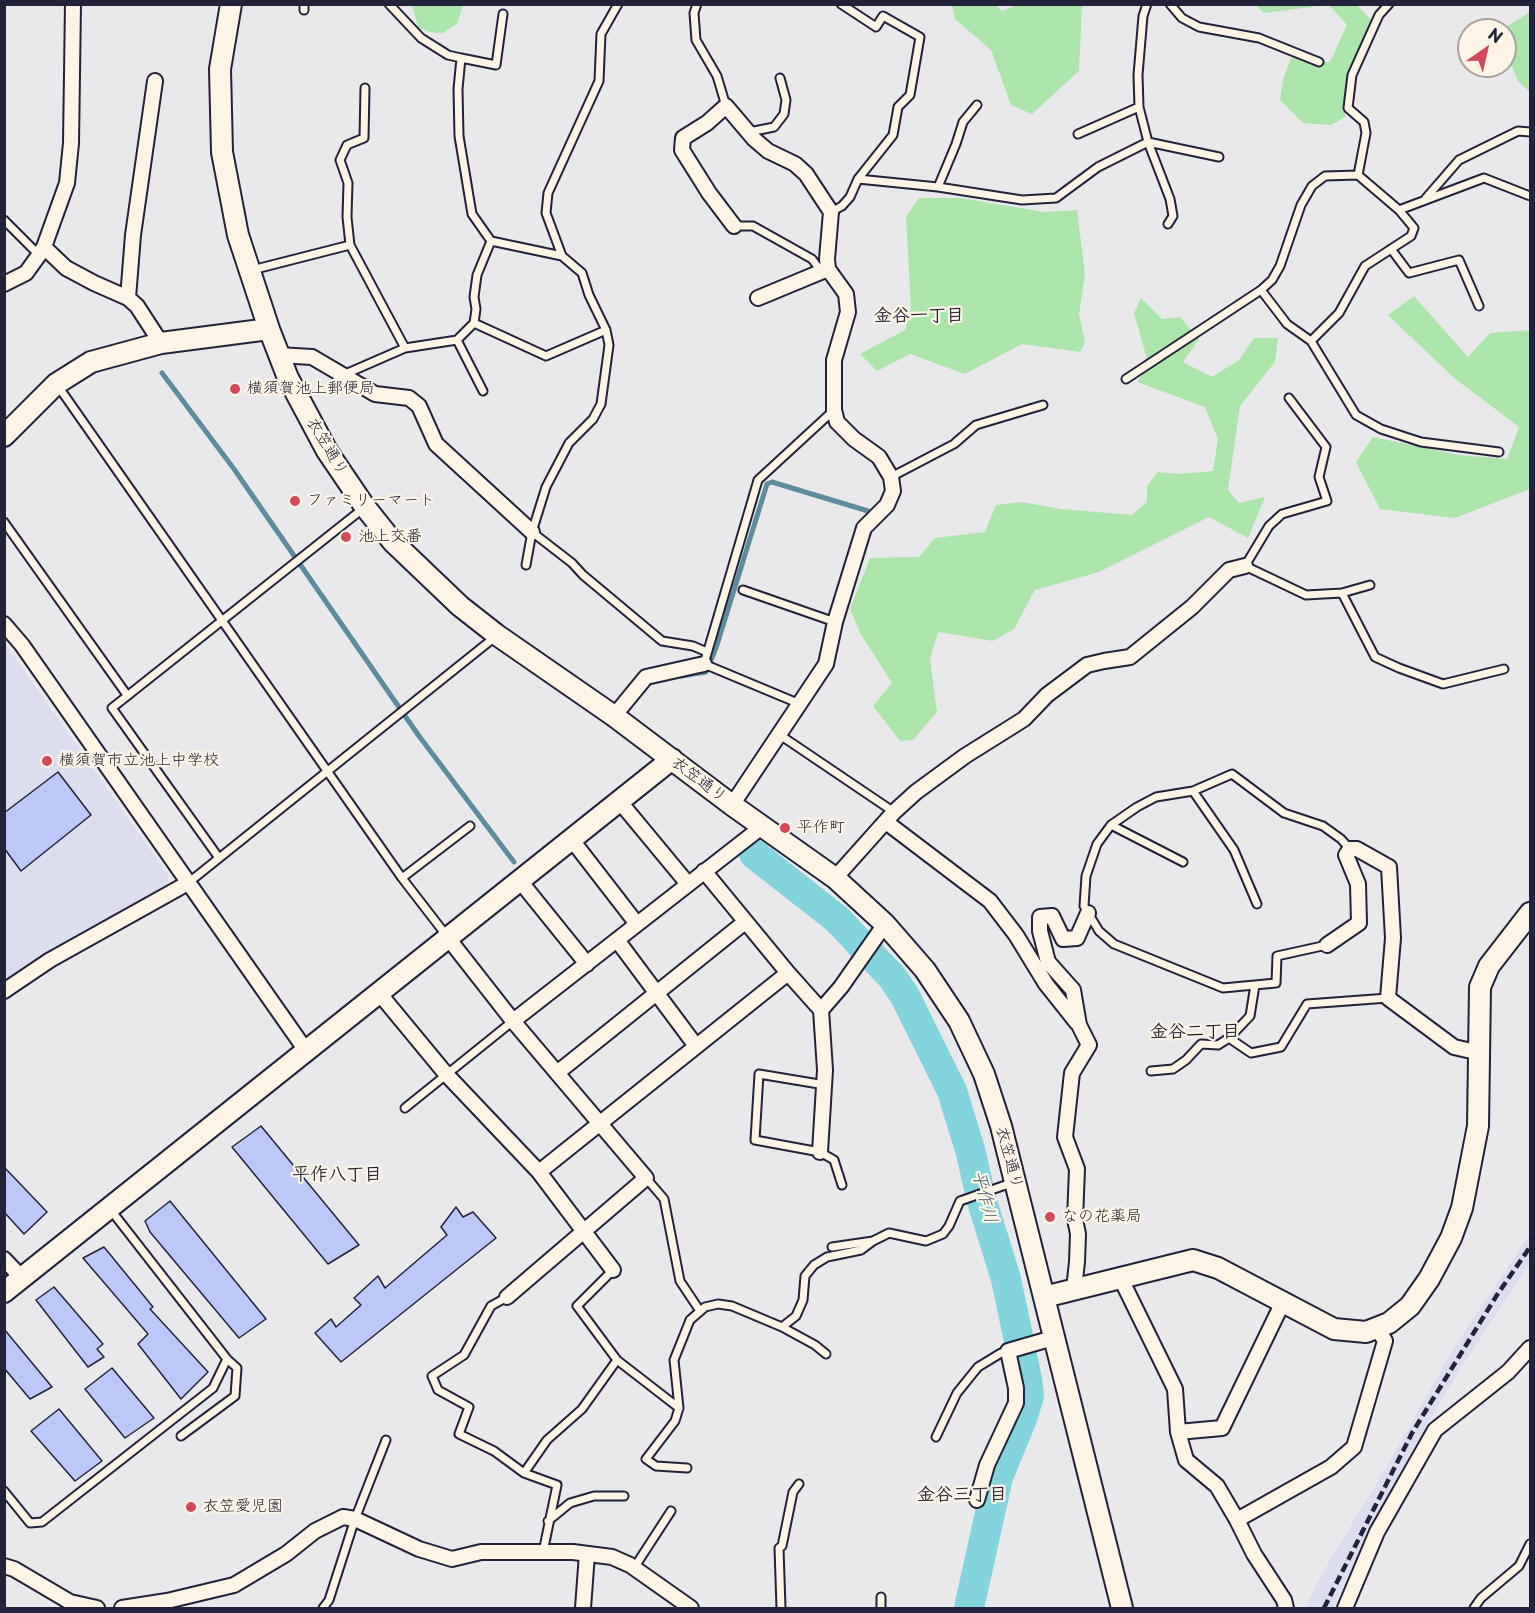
<!DOCTYPE html>
<meta charset="utf-8">
<style>
body{margin:0}
#map{position:relative;width:1535px;height:1613px;overflow:hidden;background:#e9e8eb;font-family:"Playpen Sans",sans-serif}
canvas{display:block}
.frame{position:absolute;inset:0;border:6px solid #22223b;pointer-events:none}
.north{position:absolute;left:1457px;top:18px;width:60px;height:60px;box-sizing:border-box;background:#fcf5e5;border:2px solid #a5a1a1;border-radius:50%;rotate:34deg;font-size:16px;font-weight:700;line-height:24px;text-align:center;color:#22223b}
.north::after{content:'';display:block;margin:auto;width:21px;height:27px;background:#d1495b;clip-path:polygon(50% 0,100% 100%,50% 72%,0 100%)}
</style>
<div id="map">
<canvas width="1535" height="1613"></canvas>
<div class="frame"></div>
<div class="north">N</div>
</div>
<script>
const ctx = document.querySelector('canvas').getContext('2d');
ctx.lineJoin = 'round';
function paint(path, color) { ctx.fillStyle = color; ctx.fill(path, 'evenodd'); }
const toPath = rows => new Path2D(rows.map(r => 'M' + r).join(''));
function stroke(path, color, width, dash) { ctx.strokeStyle = color; ctx.lineWidth = width; ctx.lineCap = dash ? 'butt' : 'round'; ctx.setLineDash(dash || []); ctx.stroke(path); }
function label(font, color, halo, rows, align = 'center') {
  ctx.font = font + ' "Playpen Sans","Klee One",sans-serif'; ctx.lineWidth = 4.5; ctx.setLineDash([]); ctx.textBaseline = 'middle'; ctx.strokeStyle = halo; ctx.fillStyle = color; for (const [text, x, y, turn = 0] of rows) {
    ctx.save(); ctx.translate(x, y); ctx.rotate((+turn || 0) * Math.PI / 180); ctx.textAlign = isNaN(turn) ? turn : align; if (halo) ctx.strokeText(text, 0, 0); ctx.fillText(text, 0, 0); ctx.restore();
  }
}
paint(toPath([
 [4,642,169,876,167,884,19,977,4,989],
 [1530,1234,1530,1263,1460,1369,1414,1446,1380,1510,1332,1608,1305,1608,1323,1572,1390,1461,1453,1349]
]), '#dcdeef');
paint(toPath([
 [412,5,412,4,463,5,457,24,443,33,429,32,418,27],
 [952,5,995,5,1002,11,1013,7,1013,5,1082,5,1079,71,1032,114,1011,105,991,50,955,19],
 [1256,5,1327,5,1264,13],
 [1329,5,1357,5,1371,20,1349,71,1345,117,1331,125,1303,123,1280,100,1283,80,1291,58,1330,62,1347,25],
 [1530,12,1530,92,1518,81,1505,51,1505,30,1501,30],
 [919,198,960,198,1044,212,1077,210,1085,274,1079,314,1085,342,1080,352,1022,344,965,374,910,354,877,371,860,354,905,330,911,308,906,217],
 [1414,296,1468,357,1490,333,1530,330,1530,489,1455,518,1380,509,1356,462,1373,437,1459,455,1507,459,1519,427,1454,378,1388,315],
 [1141,298,1162,319,1180,317,1199,339,1183,362,1212,377,1239,360,1254,338,1278,338,1275,362,1240,406,1228,490,1239,503,1265,497,1248,538,1209,517,1099,572,1035,590,1014,629,993,641,938,632,930,659,937,712,913,740,900,741,873,706,892,683,860,633,850,609,870,558,919,557,935,538,985,532,996,505,1022,502,1061,509,1132,515,1147,502,1147,486,1158,472,1179,474,1213,471,1218,439,1205,407,1137,382,1149,366,1134,313]
]), '#ace5a9');
stroke(toPath([
 [162,373,234,469,419,736,514,862],
 [681,676,706,672,716,648,767,484,772,482,868,511]
]), '#5d8d9d', 5);
stroke(toPath([
 [754,854,837,919,892,977,905,996,952,1091,971,1153,981,1198,1006,1279,1027,1379,1029,1396,1023,1416,998,1477,969,1608]
]), '#84d4de', 30);
const building = toPath([
 [58,772,91,815,21,871,4,848,4,813,58,772],
 [261,1126,359,1245,328,1264,232,1147,261,1126],
 [4,1167,47,1212,24,1234,4,1212,4,1167],
 [170,1201,266,1319,239,1338,150,1232,145,1221,170,1201],
 [456,1207,463,1217,473,1212,496,1238,341,1362,315,1333,331,1319,336,1327,361,1305,354,1298,378,1276,385,1288,447,1235,441,1227,456,1207],
 [104,1247,153,1307,150,1309,208,1372,181,1399,138,1344,148,1334,83,1258,104,1247],
 [54,1287,103,1344,97,1349,104,1357,88,1367,36,1300,54,1287],
 [4,1329,52,1387,30,1399,4,1368,4,1329],
 [112,1368,154,1418,125,1438,85,1389,112,1368],
 [59,1409,102,1461,75,1481,31,1431,59,1409]
]);
paint(building, '#bcc8f9');
stroke(building, '#22223b', 1.5);
const lane = toPath([
 [389,4,421,38,448,55,461,58],
 [697,4,694,13,696,40,717,76,726,106],
 [1147,4,1143,16,1138,75,1139,107,1148,142,1170,199,1173,216,1168,224],
 [1170,4,1182,18,1199,27,1259,38,1319,62],
 [304,10,304,4],
 [749,132,774,127,784,114,786,100,780,78],
 [1078,134,1139,107],
 [1358,175,1366,133,1364,122,1348,108,1352,75,1379,15,1389,4],
 [858,179,938,187,1022,200,1056,198,1098,167,1148,142,1219,157],
 [938,187,956,144,963,122,977,105],
 [1426,198,1459,160,1518,131,1530,132],
 [1399,210,1484,178,1530,196],
 [831,212,842,206,850,197,858,179,893,135,898,107,910,95,920,37,883,16,876,27,841,4],
 [4,220,39,255],
 [734,226,753,226,812,259,821,271],
 [491,241,472,214,459,136,458,89,461,58,496,65,503,14],
 [350,245,347,217,348,183,340,160,347,145,364,138,365,88],
 [1391,249,1409,273,1459,260,1479,306],
 [252,270,350,245,405,348],
 [1261,290,1287,324,1311,341,1356,415,1381,429,1421,442,1499,452],
 [474,323,546,356,606,330],
 [457,340,483,391],
 [343,375,405,348,457,340,474,323,476,309,474,297,477,275,491,241,562,256],
 [1126,379,1261,290,1272,280,1280,266,1301,205,1312,186,1325,176,1358,175,1399,210,1414,228,1411,236,1365,266,1339,313,1311,341],
 [58,386,402,878,446,935],
 [1289,398,1326,447,1319,477,1327,501,1282,514,1269,526,1245,566,1306,595,1342,593,1370,585],
 [891,477,954,444,976,425,1043,405],
 [4,522,127,695],
 [532,532,572,563,583,575,662,641,693,646,707,652],
 [526,565,532,532,546,487,569,443,593,419,601,404,609,345,606,330,589,295,582,273,562,256,546,213,548,193,599,81,601,34,618,4],
 [743,590,835,622],
 [1342,593,1375,657,1399,668,1443,684,1504,669],
 [800,704,704,664,758,480,834,410],
 [780,735,894,812],
 [1193,791,1234,850,1257,904],
 [1111,825,1183,862],
 [219,858,112,708,365,507],
 [402,878,470,826],
 [188,883,495,637],
 [1327,945,1277,956,1276,983,1223,988,1114,944,1099,931,1084,906,1086,876,1097,844,1111,825,1137,807,1156,797,1193,791,1232,774,1284,813,1323,826,1341,839,1350,849],
 [1229,1038,1251,1053,1281,1047,1307,1004,1388,998],
 [1151,1071,1173,1069,1186,1060,1201,1044,1218,1045,1229,1038,1250,1016,1255,985],
 [825,1085,759,1074,755,1140,820,1152,834,1160,842,1185],
 [405,1108,513,1021],
 [646,1178,664,1199,680,1281,700,1311],
 [832,1247,873,1241,889,1233,926,1241,943,1234,949,1226,960,1201,1014,1182],
 [613,1270,577,1306,617,1360,679,1408],
 [507,1297,491,1306,464,1355,432,1376,438,1390,469,1407,459,1434,494,1451,524,1473,557,1485,543,1552],
 [782,1327,815,1345,826,1354],
 [181,1436,235,1396,237,1368,227,1359],
 [936,1437,957,1393,978,1367,1001,1353,1008,1351],
 [687,1468,656,1466,646,1459,675,1421,679,1408,674,1360,690,1320,705,1307,718,1304,732,1306,782,1327,796,1316,803,1300,805,1276,814,1265,827,1257,861,1250,873,1241],
 [524,1473,547,1440,582,1409,617,1360],
 [4,1491,30,1523,42,1522,213,1388,227,1359,110,1209],
 [548,1521,570,1503,594,1496,624,1496],
 [634,1568,671,1511],
 [323,1608,329,1600,355,1519,386,1440],
 [781,1608,779,1548,782,1546,793,1492,799,1484],
 [881,1608,881,1597],
 [1474,1608,1481,1598,1519,1566,1530,1544]
]);
const street = toPath([
 [44,247,66,268,94,283,128,298,137,306,161,343],
 [4,284,26,273,39,255,44,247,67,183,71,143,73,4],
 [128,298,133,235,155,81],
 [758,298,828,269],
 [278,355,312,357,375,394,409,398,419,406,436,444,532,532],
 [4,624,22,645,307,1052],
 [614,716,646,677,704,664],
 [620,802,688,884],
 [732,805,826,664,835,622,864,528,887,505,893,491,891,477,879,457,854,439,837,422,834,410,834,360,848,312,846,294,828,269,827,259,831,212,806,174,795,164,768,151,754,139,726,106,707,123,683,138,682,150,709,193,734,226],
 [886,822,990,901,1016,935,1046,984,1077,1023],
 [572,840,637,924],
 [835,878,894,812,916,792,965,756,1024,719,1047,695,1087,665,1104,661,1130,657,1192,607,1229,570,1245,566],
 [520,881,587,964],
 [448,938,513,1021,646,1178,507,1297],
 [617,940,696,1046],
 [1327,945,1359,923,1358,884,1346,855,1350,849,1357,849,1389,867,1393,938,1388,998,1454,1047,1480,1053],
 [788,973,821,1010],
 [4,991,50,960,188,883],
 [379,993,446,1074,539,1172,613,1270],
 [513,1021,763,826],
 [557,1073,745,922],
 [820,1152,825,1070,821,1010,841,987,885,924],
 [539,1172,788,973,704,871],
 [4,1259,22,1278],
 [1121,1279,1175,1389,1178,1432,1186,1460,1217,1486,1237,1520,1254,1554,1284,1600,1286,1608],
 [1074,1289,1077,1262,1078,1234,1075,1219,1077,1169,1065,1137,1072,1073,1089,1045,1079,1025,1073,990,1048,962,1040,931,1040,917,1052,916,1063,939,1077,938,1088,913],
 [1178,1432,1222,1428,1283,1302],
 [977,1500,987,1465,1016,1403,1016,1388,1008,1351,1053,1338],
 [1237,1520,1331,1467,1354,1447,1385,1341,1377,1328],
 [4,1566,14,1569,70,1602,97,1608],
 [122,1608,167,1601,234,1585,286,1554,315,1531,343,1517,355,1519,419,1549,452,1559,481,1552,573,1552,612,1557,630,1565,691,1608],
 [583,1608,587,1554],
 [1345,1608,1377,1532,1435,1430,1508,1372,1530,1348]
]);
const secondary = toPath([
 [231,4,220,69,222,152,238,235,269,329,288,378,327,451,365,507,393,542,460,606,497,635,614,716,732,805,835,878,885,924,925,970,959,1021,984,1074,1001,1126,1122,1608],
 [4,436,56,384,91,362,161,343,269,329],
 [4,1292,672,759],
 [1044,1297,1193,1260,1218,1268,1334,1329,1366,1332,1389,1323,1410,1306,1429,1279,1451,1238,1462,1208,1478,1126,1480,987,1489,966,1530,913]
]);
stroke(lane, '#22223b', 11);
stroke(street, '#22223b', 18);
stroke(secondary, '#22223b', 24);
stroke(lane, '#fcf5e5', 7);
stroke(street, '#fcf5e5', 14);
stroke(secondary, '#fcf5e5', 20);
stroke(toPath([
 [1324,1608,1412,1433,1497,1295,1530,1247]
]), '#22223b', 4.5, [9, 4.5]);
for (const [x, y, r, color] of [
 [235,389,6,"#d1495b"],
 [295,501,6,"#d1495b"],
 [346,537,6,"#d1495b"],
 [47,761,6,"#d1495b"],
 [785,828,6,"#d1495b"],
 [1050,1217,6,"#d1495b"],
 [191,1507,6,"#d1495b"]
]) { const dot = new Path2D(); dot.arc(x, y, r, 0, 2 * Math.PI); ctx.fillStyle = color; ctx.fill(dot); stroke(dot, '#fcf5e5', 2); }
label('16px', '#22223b', '#fcf5e5', [
 ["横須賀池上郵便局",247,389],
 ["ファミリーマート",307,501],
 ["池上交番",358,537],
 ["横須賀市立池上中学校",59,761],
 ["平作町",797,828],
 ["なの花薬局",1062,1217],
 ["衣笠愛児園",203,1507]
], 'left');
label('16px', '#22223b', '#fcf5e5', [
 ["衣笠通り",327,447,59],
 ["衣笠通り",699,780,37],
 ["衣笠通り",1009,1158,75]
]);
label('bold 18px', '#22223b', '#fcf5e5', [
 ["金谷一丁目",919,316],
 ["金谷二丁目",1195,1032],
 ["平作八丁目",337,1175],
 ["金谷三丁目",962,1495]
]);
label('italic 18px', '#3f576c', '#fcf5e5', [
 ["平作川",984,1197,75]
]);
</script>
